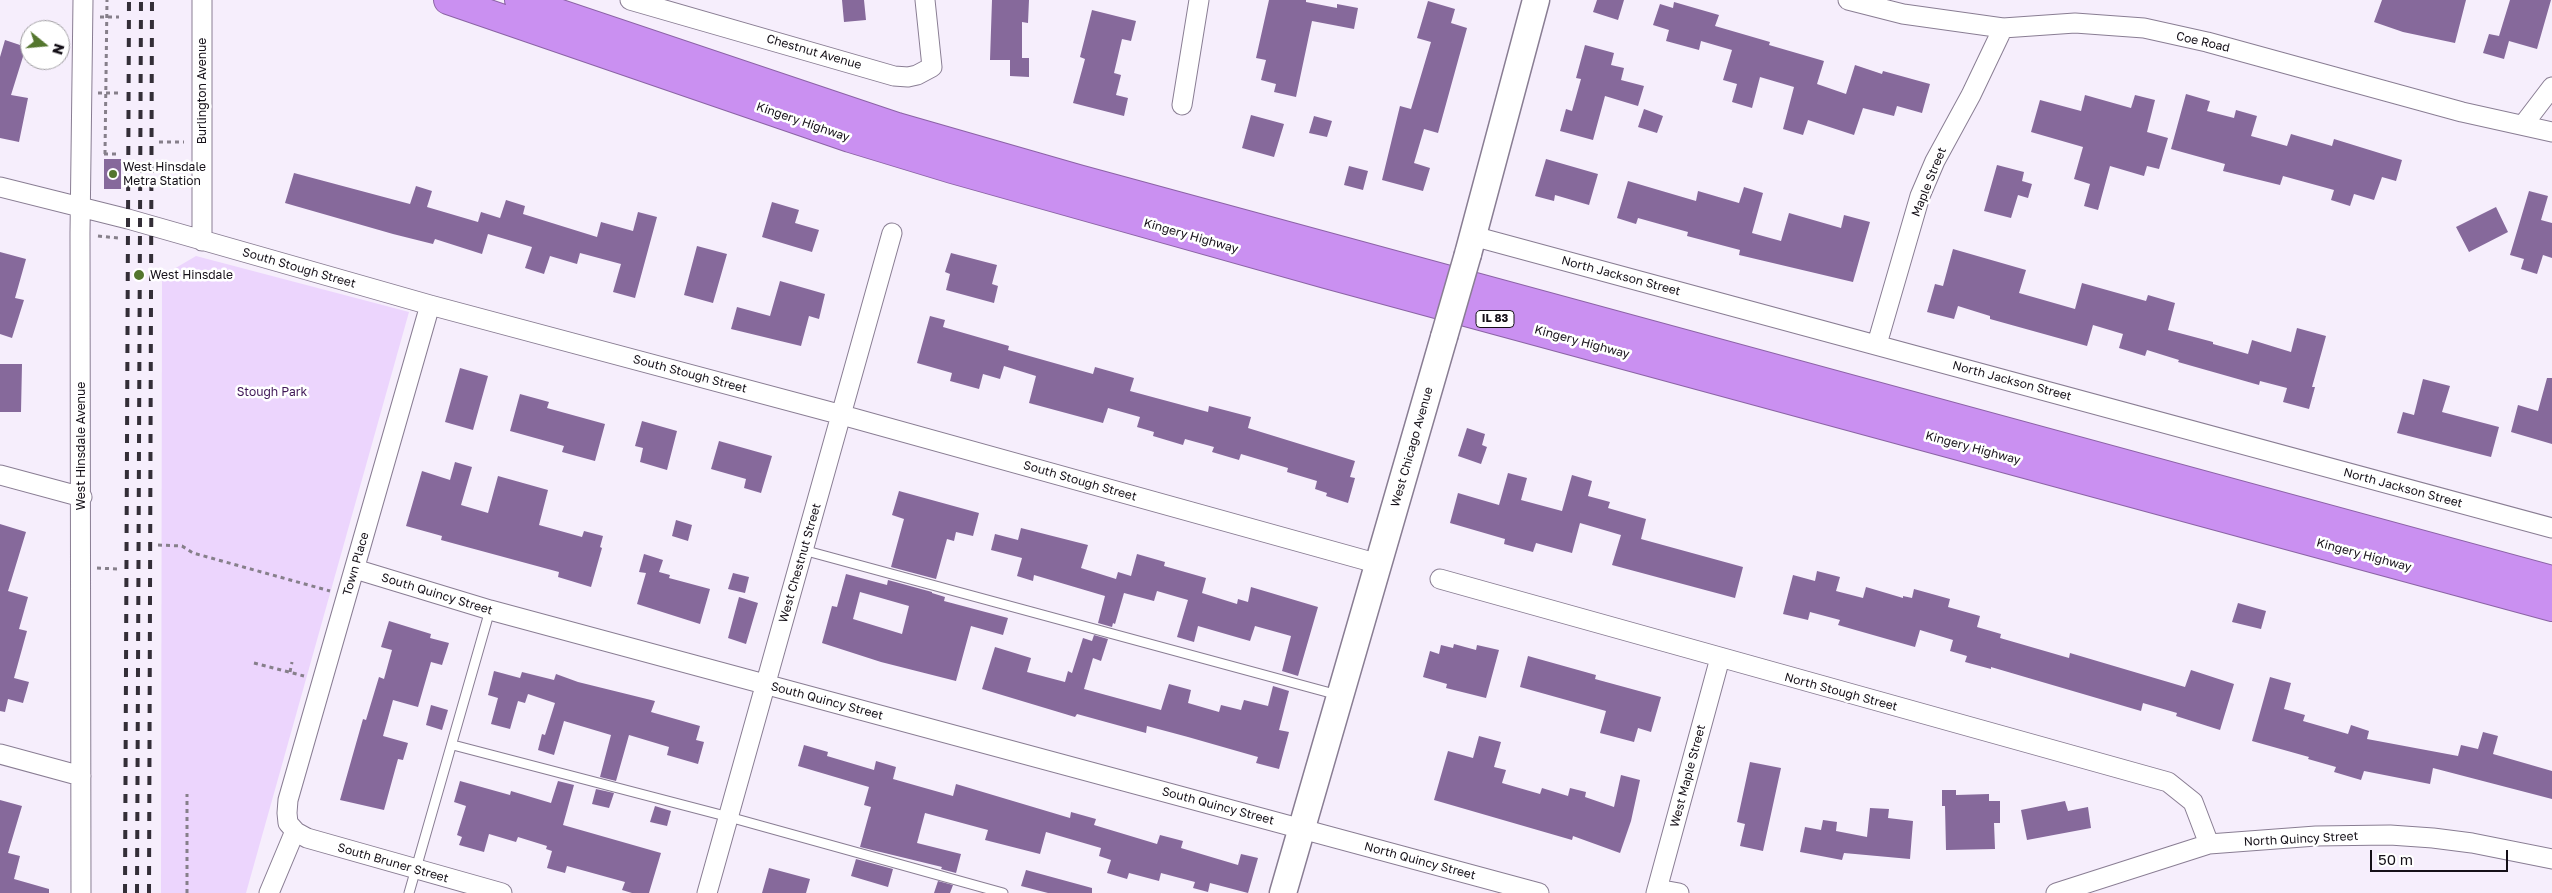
<!DOCTYPE html>
<style>
body{margin:0}
#map{position:relative;width:2552px;height:893px;overflow:hidden;background:#f6eefc;font-family:"Golos Text",sans-serif}
canvas{display:block}
.north{position:absolute;left:20px;top:20px;width:50px;height:50px;box-sizing:border-box;background:#fff;border:1px solid #a19fa3;border-radius:50%;rotate:107deg;font-size:14px;font-weight:700;line-height:20px;text-align:center;color:#151018}
.north::after{content:'';display:block;margin:auto;width:18px;height:22px;background:#54762e;clip-path:polygon(50% 0,100% 100%,50% 72%,0 100%)}
.scale{position:absolute;left:2370px;top:850px;width:138px;height:22px;box-sizing:border-box;border:2px solid #151018;border-top:0;padding-left:6px;font-size:15px;line-height:18px;white-space:nowrap;color:#151018;-webkit-text-stroke:4px #fff;paint-order:stroke}
</style>
<div id="map">
<canvas width="2552" height="893"></canvas>
<div class="north">N</div>
<div class="scale">50 m</div>
</div>
<script>
const ctx = document.querySelector('canvas').getContext('2d');
ctx.lineJoin = 'round';
function paint(path, color) { ctx.fillStyle = color; ctx.fill(path, 'evenodd'); }
const toPath = rows => new Path2D(rows.map(r => 'M' + r).join(''));
function stroke(path, color, width, dash) { ctx.strokeStyle = color; ctx.lineWidth = width; ctx.lineCap = dash ? 'butt' : 'round'; ctx.setLineDash(dash || []); ctx.stroke(path); }
function label(font, color, halo, rows, align = 'center') {
  ctx.font = font + ' "Golos Text",sans-serif'; ctx.lineWidth = 5; ctx.setLineDash([]); ctx.textBaseline = 'middle'; ctx.strokeStyle = halo; ctx.fillStyle = color; for (const [text, x, y, turn = 0] of rows) {
    ctx.save(); ctx.translate(x, y); ctx.rotate((+turn || 0) * Math.PI / 180); ctx.textAlign = isNaN(turn) ? turn : align; if (halo) ctx.strokeText(text, 0, 0); ctx.fillText(text, 0, 0); ctx.restore();
  }
}
paint(toPath([
 [196,256,409,312,246,893,161,893,162,276]
]), '#ecd5fd');
paint(toPath([
 [842,0,864,0,866,20,844,22],
 [992,0,1029,0,1028,23,1022,22,1022,58,1029,58,1029,77,1010,76,1010,60,990,60],
 [1269,0,1306,0,1306,2,1337,8,1337,4,1358,8,1354,29,1312,21,1296,97,1274,92,1276,84,1261,80,1266,60,1256,58],
 [1597,0,1624,0,1618,20,1593,12],
 [2382,0,2466,0,2455,43,2403,32,2374,22],
 [2510,0,2551,0,2537,49,2509,41,2504,59,2483,53,2489,34,2499,36],
 [1428,1,1455,9,1451,23,1467,28,1438,133,1424,129,1414,163,1430,168,1423,191,1382,180,1400,106,1411,109,1431,42,1417,38],
 [1674,2,1719,15,1715,26,1770,42,1769,45,1824,61,1817,84,1846,94,1855,65,1882,74,1883,71,1930,84,1922,113,1897,106,1894,116,1863,108,1854,135,1808,120,1803,135,1783,129,1794,87,1760,77,1752,108,1732,102,1737,84,1723,80,1732,50,1701,41,1699,50,1666,41,1669,30,1653,25,1660,4,1673,8],
 [1092,10,1136,21,1131,41,1122,39,1114,73,1121,75,1116,95,1128,98,1124,116,1073,103,1085,59,1080,57],
 [5,40,26,47,11,95,28,98,19,142,0,138,0,57],
 [1585,45,1614,53,1611,65,1624,68,1621,80,1644,86,1638,106,1605,96,1593,140,1560,131,1566,109,1572,111,1581,79,1576,78],
 [2186,94,2210,101,2207,111,2234,118,2236,110,2257,116,2251,136,2287,146,2291,134,2332,146,2334,139,2402,160,2396,181,2382,177,2374,200,2354,194,2350,206,2331,200,2334,190,2283,176,2280,185,2223,171,2225,164,2171,149],
 [2085,95,2131,108,2135,95,2155,100,2147,132,2168,138,2159,169,2147,166,2144,176,2110,166,2098,210,2084,206,2090,184,2074,179,2083,147,2031,132,2040,100,2081,111],
 [1644,109,1663,116,1657,133,1638,127],
 [1251,115,1284,124,1274,157,1242,148],
 [1314,116,1332,121,1327,137,1309,133],
 [104,159,121,159,121,189,104,189],
 [1546,159,1598,174,1589,205,1555,195,1554,201,1535,196],
 [1997,165,2024,172,2022,181,2032,184,2028,198,2018,195,2011,218,1984,211],
 [1349,166,1368,171,1363,190,1344,185],
 [294,173,410,204,416,186,432,191,427,207,478,222,481,212,500,218,506,200,525,206,523,214,597,237,601,222,633,231,638,212,657,217,635,298,613,292,621,264,580,253,577,264,550,256,544,274,525,268,532,247,488,234,482,254,435,239,433,244,393,234,285,203],
 [1628,181,1696,201,1698,191,1739,203,1744,187,1763,193,1752,233,1781,241,1789,213,1841,228,1844,215,1870,222,1853,282,1739,255,1740,250,1687,236,1688,232,1638,218,1636,224,1617,218],
 [2529,191,2548,196,2541,220,2552,223,2552,258,2543,255,2537,274,2521,269,2524,259,2510,255],
 [772,202,799,210,795,223,819,230,812,252,762,237],
 [2496,207,2508,232,2469,252,2456,227],
 [697,246,727,254,713,303,684,295],
 [1953,249,2026,270,2019,293,2075,309,2082,283,2146,301,2148,295,2175,303,2168,330,2213,342,2213,344,2248,354,2252,340,2291,352,2297,328,2326,336,2312,387,2315,387,2309,409,2283,402,2287,388,2260,381,2259,385,2178,362,2179,360,2147,350,2145,356,2119,348,2123,334,2093,325,2087,346,1990,319,1990,316,1958,306,1954,319,1927,312,1935,284,1943,286],
 [0,252,26,259,15,298,24,300,12,338,0,334],
 [951,253,997,265,992,284,998,286,994,303,946,290,950,274,945,272],
 [780,281,825,294,819,319,809,316,801,346,731,329,737,307,770,316],
 [930,316,945,320,943,327,1009,346,1008,350,1093,374,1095,367,1134,378,1130,391,1208,412,1209,406,1251,417,1248,428,1355,461,1350,477,1355,478,1348,503,1326,496,1327,493,1315,489,1317,481,1287,472,1288,468,1241,454,1239,460,1212,452,1214,447,1185,439,1183,445,1153,436,1154,432,1137,427,1140,417,1108,408,1103,423,1029,403,1036,376,1004,366,1000,379,983,374,979,389,950,381,952,373,917,363],
 [0,364,22,364,21,412,0,412],
 [460,368,488,376,473,430,445,422],
 [2547,378,2552,378,2552,444,2511,432,2518,405,2538,411],
 [2423,379,2450,386,2442,412,2499,427,2491,457,2397,433,2403,412,2414,415],
 [520,394,549,402,547,408,605,424,595,461,562,452,564,446,510,431],
 [642,421,677,431,667,470,640,462,643,448,635,446],
 [1467,428,1485,434,1482,445,1487,447,1481,464,1458,456],
 [719,441,772,456,761,493,744,488,746,479,711,469],
 [455,462,472,467,461,505,488,513,498,476,548,490,539,525,582,537,584,531,603,536,600,547,602,548,591,587,558,577,559,572,441,540,442,536,406,526,422,471,450,480],
 [1508,473,1527,478,1521,500,1562,511,1572,475,1592,481,1588,496,1610,502,1608,508,1646,519,1641,539,1743,567,1735,598,1612,565,1621,535,1580,523,1572,553,1536,543,1533,552,1504,544,1505,539,1450,523,1458,493,1499,505],
 [899,491,979,513,973,536,956,532,954,541,947,539,936,579,891,567,904,519,892,515],
 [676,520,692,525,688,541,672,536],
 [0,524,26,532,8,591,28,597,19,629,27,631,14,678,29,682,23,703,8,699,5,712,0,711],
 [1021,528,1088,545,1081,568,1116,579,1118,572,1131,576,1137,554,1165,562,1164,566,1206,578,1202,593,1237,604,1238,599,1248,602,1251,587,1318,607,1298,676,1282,671,1291,636,1255,626,1250,641,1198,626,1194,642,1177,637,1188,600,1157,591,1154,601,1124,593,1115,624,1113,623,1112,627,1098,623,1105,596,1034,575,1033,581,1017,576,1022,558,991,550,995,534,1018,540],
 [644,554,663,560,659,572,670,575,669,578,710,589,700,624,637,604,646,573,639,572],
 [1817,571,1840,577,1836,591,1863,598,1866,587,1903,598,1903,596,1912,598,1914,589,1950,599,1948,607,1980,616,1977,627,2001,634,2000,638,2069,658,2070,653,2185,687,2191,670,2234,684,2220,730,2176,716,2177,713,2143,703,2141,711,1991,667,1991,669,1965,662,1967,656,1950,651,1953,640,1920,630,1915,647,1838,625,1840,620,1810,612,1808,620,1783,614,1793,575,1815,581],
 [733,573,749,577,745,593,728,589],
 [846,574,887,585,888,580,932,592,932,593,945,597,944,601,1008,618,1003,635,971,626,956,681,881,662,822,643,832,606,837,607],
 [860,592,909,606,902,634,853,619],
 [739,597,758,603,746,644,728,638],
 [2238,603,2266,611,2261,629,2232,622],
 [389,621,431,634,430,638,449,643,442,665,431,662,418,707,393,700,383,736,408,743,403,760,398,759,384,810,340,800,363,719,366,720,379,677,384,679,392,650,381,647],
 [1094,635,1108,639,1101,661,1093,658,1084,689,1161,710,1169,684,1191,690,1188,703,1219,712,1221,705,1241,710,1244,700,1268,706,1273,686,1289,691,1279,730,1289,732,1279,769,1256,763,1258,757,1188,737,1147,726,1146,733,1077,714,1075,717,982,689,995,647,1031,658,1027,672,1065,682,1068,671,1072,673,1083,638,1092,641],
 [1454,644,1476,650,1477,645,1499,650,1486,698,1446,688,1447,684,1423,677,1430,651,1439,654,1441,645,1453,648],
 [1528,656,1596,675,1595,679,1661,697,1651,732,1638,728,1634,742,1600,733,1606,711,1520,687],
 [494,671,520,678,522,672,554,680,556,674,578,682,655,701,651,712,700,726,696,740,704,742,698,764,667,755,669,747,629,735,616,781,600,777,611,735,564,721,554,755,538,750,542,734,545,735,555,703,528,694,525,703,518,701,510,729,491,724,498,698,488,695],
 [2270,677,2291,683,2284,709,2305,715,2303,721,2348,734,2351,725,2369,731,2367,739,2458,756,2461,745,2478,749,2483,732,2498,736,2493,754,2552,771,2552,799,2433,768,2430,784,2364,771,2361,780,2334,772,2336,767,2308,759,2309,757,2252,741],
 [431,705,448,710,442,730,426,725],
 [1479,736,1501,742,1494,767,1506,770,1502,783,1540,794,1542,788,1568,796,1570,788,1586,792,1585,797,1614,807,1621,775,1640,780,1631,821,1620,853,1573,836,1572,840,1434,800,1448,751,1473,758],
 [804,745,828,752,827,756,874,770,876,761,896,767,893,779,953,796,956,784,1070,818,1071,812,1096,819,1094,825,1157,844,1160,835,1183,841,1181,848,1238,865,1241,854,1258,858,1248,893,1210,883,1208,892,1193,888,1195,882,1161,873,1159,881,1129,873,1127,879,1107,873,1111,860,1099,856,1101,848,1046,832,1040,854,985,840,988,830,925,813,917,843,961,854,956,873,941,869,942,867,860,847,871,807,864,805,869,787,798,766],
 [1750,762,1781,768,1763,851,1740,846,1745,824,1737,822],
 [460,781,510,795,511,791,551,803,558,781,574,785,563,825,661,853,649,893,632,893,622,890,625,882,567,866,565,873,547,868,552,851,546,849,547,846,518,837,516,842,489,834,484,852,459,845,462,837,457,835,466,806,454,802],
 [596,789,614,793,609,808,592,804],
 [1942,790,1956,790,1956,795,1989,794,1989,801,2000,801,2000,823,1994,823,1995,849,1946,850,1945,806,1942,806],
 [0,800,22,806,8,853,20,856,14,879,49,889,49,893,0,893],
 [2065,801,2068,811,2088,807,2091,828,2027,840,2021,810],
 [655,806,671,811,667,826,650,822],
 [1870,808,1889,809,1888,818,1913,821,1910,859,1844,853,1842,860,1800,852,1805,827,1821,830,1823,820,1837,822,1836,831,1867,837],
 [856,859,893,869,888,887,851,876],
 [769,868,810,879,806,893,762,893],
 [1026,870,1092,888,1092,893,1048,893,1021,886],
 [938,881,953,885,950,893,934,893]
]), '#86699b');
const service = toPath([
 [803,550,1338,695],
 [453,745,729,817,1003,893],
 [409,893,490,610]
]);
const minor = toPath([
 [630,0,894,76,908,77,917,75,932,67,925,0],
 [1848,0,1903,14,2003,28,2075,23,2144,28,2207,42,2462,112,2552,132],
 [1182,105,1199,0],
 [2523,125,2552,87],
 [0,187,128,219,430,305,842,415,1379,564],
 [1473,236,2552,528],
 [202,241,202,0],
 [430,305,288,800,287,813,288,823,296,832,307,838,502,893],
 [1877,344,1920,196,1935,161,1971,95,2003,28],
 [0,475,82,497],
 [355,569,490,610,1539,893],
 [1440,579,2168,782,2193,802,2209,844],
 [0,754,81,776],
 [1657,889,1679,893],
 [81,893,80,233,83,0],
 [269,893,295,831],
 [707,893,892,233],
 [1656,893,1720,658],
 [2056,893,2209,844,2316,836,2390,835,2433,838,2472,843,2552,859]
]);
const secondary = toPath([
 [1468,254,1536,0],
 [1283,893,1444,337]
]);
const motorway = toPath([
 [448,0,850,138,952,169,1326,274,2552,607],
 [519,0,897,127,1078,179,2552,580]
]);
stroke(service, '#897d93', 11);
stroke(minor, '#897d93', 21);
stroke(secondary, '#897d93', 29);
stroke(motorway, '#8b63a5', 30);
stroke(toPath([
 [100,17,119,17],
 [98,93,119,93],
 [159,142,184,142],
 [104,154,118,154],
 [105,154,107,0],
 [98,236,118,238],
 [158,545,182,546,193,553,330,591],
 [97,568,117,569],
 [254,663,304,676],
 [290,672,292,662],
 [187,893,187,794]
]), '#867f8a', 3, [4, 4]);
stroke(service, '#fff', 9);
stroke(minor, '#fff', 19);
stroke(secondary, '#fff', 26);
stroke(motorway, '#ca90f1', 28);
stroke(toPath([
 [125,893,129,0],
 [137,893,141,0],
 [149,893,152,0]
]), '#332e37', 4, [9, 9]);
const secondaryBridge = toPath([
 [1444,337,1468,254]
]);
stroke(secondaryBridge, '#897d93', 29, []);
stroke(secondaryBridge, '#fff', 26);
for (const [x, y, r, color] of [
 [113,174,5,"#54762e"],
 [139,275,6,"#54762e"]
]) { const dot = new Path2D(); dot.arc(x, y, r, 0, 2 * Math.PI); ctx.fillStyle = color; ctx.fill(dot); stroke(dot, '#fff', 2); }
for (const [x, y, w] of [
 [1495,319,38]
]) { const box = new Path2D(); box.roundRect(x - w / 2, y - 8.5, w, 17, 4); ctx.fillStyle = '#fff'; ctx.fill(box); stroke(box, '#151018', 1); }
label('bold 11px', '#151018', null, [
 ["IL 83",1495,319]
]);
label('12px', '#151018', '#fff', [
 ["Coe Road",2203,42,13],
 ["Chestnut Avenue",814,52,16],
 ["Burlington Avenue",202,91,-90],
 ["Kingery Highway",803,122,19],
 ["Maple Street",1929,182,-68],
 ["Kingery Highway",1191,236,16],
 ["South Stough Street",299,268,16],
 ["North Jackson Street",1621,276,15],
 ["Kingery Highway",1582,342,15],
 ["South Stough Street",690,374,15],
 ["North Jackson Street",2012,381,15],
 ["West Hinsdale Avenue",81,446,-90],
 ["West Chicago Avenue",1412,447,-74],
 ["Kingery Highway",1973,448,15],
 ["South Stough Street",1080,481,16],
 ["North Jackson Street",2403,488,15],
 ["Kingery Highway",2364,555,15],
 ["West Chestnut Street",800,563,-74],
 ["Town Place",356,564,-74],
 ["South Quincy Street",437,594,17],
 ["North Stough Street",1841,692,15],
 ["South Quincy Street",827,701,15],
 ["West Maple Street",1688,776,-75],
 ["South Quincy Street",1218,806,15],
 ["North Quincy Street",2301,839,-3],
 ["North Quincy Street",1420,861,15],
 ["South Bruner Street",393,863,16]
]);
label('12px', '#151018', '#fff', [
 ["West Hinsdale",123,167],
 ["Metra Station",123,181],
 ["West Hinsdale",150,275]
], 'left');
label('12px', '#3f1757', '#fff', [
 ["Stough Park",272,392]
]);
</script>
